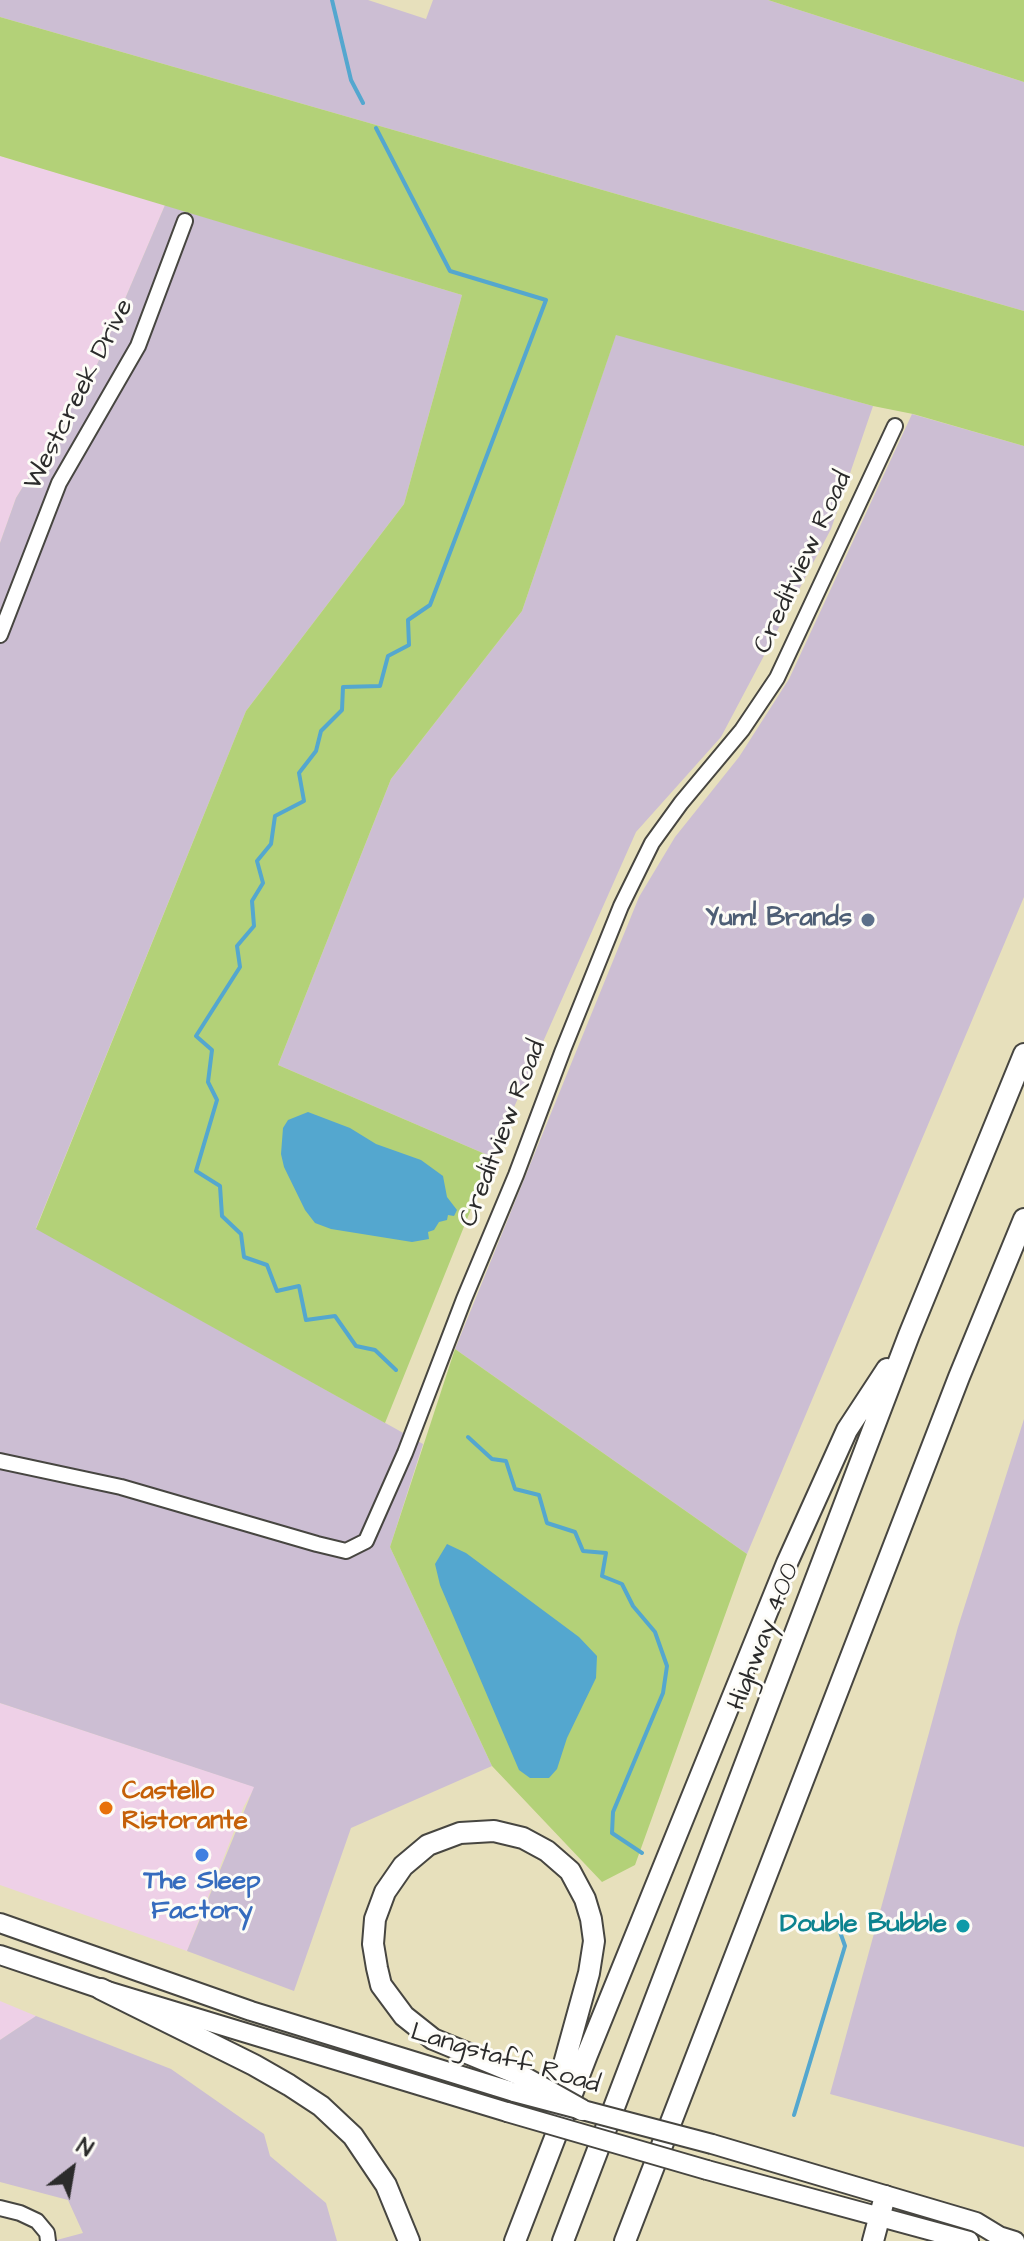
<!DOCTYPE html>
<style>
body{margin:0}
#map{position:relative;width:1024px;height:2241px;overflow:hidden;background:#e7e0bc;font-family:"Architects Daughter",sans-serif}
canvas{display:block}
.north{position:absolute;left:32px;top:2129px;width:80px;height:80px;-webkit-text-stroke:6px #fdfcf7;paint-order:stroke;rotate:31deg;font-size:22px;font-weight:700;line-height:32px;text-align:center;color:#2b2b2b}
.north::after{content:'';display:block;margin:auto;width:28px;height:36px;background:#2b2b2b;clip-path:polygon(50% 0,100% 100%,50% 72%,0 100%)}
</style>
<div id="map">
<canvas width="1024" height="2241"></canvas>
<div class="north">N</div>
</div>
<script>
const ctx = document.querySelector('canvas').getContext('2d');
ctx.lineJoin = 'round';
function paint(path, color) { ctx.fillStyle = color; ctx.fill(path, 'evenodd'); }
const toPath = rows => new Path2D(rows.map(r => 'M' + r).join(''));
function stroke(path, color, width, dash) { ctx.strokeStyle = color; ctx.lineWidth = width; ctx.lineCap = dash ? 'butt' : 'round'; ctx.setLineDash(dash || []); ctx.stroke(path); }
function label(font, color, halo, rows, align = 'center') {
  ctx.font = font + ' "Architects Daughter",sans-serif'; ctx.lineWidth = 6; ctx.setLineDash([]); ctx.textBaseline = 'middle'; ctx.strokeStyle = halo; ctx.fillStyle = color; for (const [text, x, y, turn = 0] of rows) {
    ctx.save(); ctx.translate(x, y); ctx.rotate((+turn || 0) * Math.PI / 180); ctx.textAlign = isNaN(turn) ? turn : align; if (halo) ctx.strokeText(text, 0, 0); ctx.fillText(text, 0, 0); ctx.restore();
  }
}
paint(toPath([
 [0,156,165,205,96,367,16,498,0,543],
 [0,1703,255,1787,244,1806,187,1951,0,1885],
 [0,2001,36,2016,0,2040]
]), '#eed0e7');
paint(toPath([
 [0,0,368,0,426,19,433,0,768,0,1024,82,1024,311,0,17],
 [165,205,462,295,404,504,246,711,36,1228,423,1444,390,1547,492,1766,351,1828,294,1991,187,1951,254,1787,0,1703,0,543,16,498,96,367],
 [616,334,873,406,831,529,721,737,636,832,492,1157,278,1065,391,779,522,611],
 [912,414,1024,446,1024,897,747,1554,455,1349,639,897,675,837,739,757,789,679],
 [1024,1419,1024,2147,830,2094,958,1627],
 [36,2016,171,2069,264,2134,270,2156,326,2203,337,2241,53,2241,83,2233,68,2200,0,2182,0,2040]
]), '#ccbed3');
paint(toPath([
 [768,0,1024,0,1024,82],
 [0,17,1024,311,1024,446,913,414,873,406,616,335,522,611,391,779,278,1065,492,1157,385,1423,36,1229,246,711,404,504,462,295,0,156],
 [455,1349,747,1554,635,1865,602,1882,492,1766,390,1547]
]), '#b3d178');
paint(toPath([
 [308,1112,350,1128,376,1144,421,1160,443,1176,447,1197,457,1210,454,1216,448,1215,447,1220,439,1222,434,1230,428,1232,429,1239,412,1242,331,1229,315,1223,305,1210,284,1167,281,1154,283,1128,288,1120],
 [447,1544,466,1553,579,1637,597,1656,596,1678,567,1738,557,1769,549,1778,530,1778,519,1770,440,1585,435,1564]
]), '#54a7cf');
stroke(toPath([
 [332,0,351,80,363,103],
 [376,128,450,271,546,300,430,605,408,620,409,645,388,656,380,686,343,687,342,710,321,731,316,751,299,773,304,801,275,816,271,844,257,861,263,883,252,901,254,926,237,946,240,967,196,1036,212,1050,208,1082,217,1100,196,1171,220,1186,222,1216,241,1234,244,1257,267,1265,277,1291,299,1286,306,1320,335,1316,356,1346,375,1350,396,1370],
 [468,1437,492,1459,506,1461,515,1489,539,1495,547,1523,575,1532,583,1551,606,1553,602,1576,622,1584,633,1606,655,1632,667,1666,663,1693,613,1812,612,1833,642,1853],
 [794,2115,845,1946,839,1929,823,1920]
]), '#54a7cf', 4);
const minor = toPath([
 [0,635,59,483,138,346,185,221],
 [0,1461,121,1487,317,1544,346,1551,366,1541,405,1453,464,1299,516,1175,563,1050,621,906,652,843,681,803,742,730,777,678,895,426],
 [0,2208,20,2213,37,2221,47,2233,48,2241]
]);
const major = toPath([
 [0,1923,251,2011,514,2092],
 [0,1955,101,1989,507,2112],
 [712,2144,976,2222,999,2236,1015,2241],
 [707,2170,969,2241]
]);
const highway = toPath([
 [101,1989,254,2065,289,2085,321,2106,353,2136,386,2185,409,2241],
 [518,2074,433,2039,404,2016,381,1985,377,1968,373,1944,375,1919,385,1892,403,1866,428,1845,460,1833,494,1831,523,1838,547,1851,570,1871,585,1899,591,1919,594,1941,589,1973,551,2111],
 [515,2241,587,2055,787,1563,847,1430,887,1369],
 [563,2241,909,1335,1024,1054],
 [625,2241,959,1377,1024,1219],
 [873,2241,885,2196]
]);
stroke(minor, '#474641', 18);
stroke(major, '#474641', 22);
stroke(highway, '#474641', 24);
stroke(minor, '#fff', 14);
stroke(major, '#fff', 18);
stroke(highway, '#fff', 20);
const majorBridge = toPath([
 [514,2092,712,2144],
 [507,2112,707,2170]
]);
const highwayBridge = toPath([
 [518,2074,582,2110]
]);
stroke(majorBridge, '#474641', 22, []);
stroke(highwayBridge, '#474641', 24, []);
stroke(majorBridge, '#fff', 18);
stroke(highwayBridge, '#fff', 20);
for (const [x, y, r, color] of [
 [868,920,8,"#5c6f8a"],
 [106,1808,8,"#e8710a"],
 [202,1855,8,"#3f7fe0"],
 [963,1926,8,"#0f9aa8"]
]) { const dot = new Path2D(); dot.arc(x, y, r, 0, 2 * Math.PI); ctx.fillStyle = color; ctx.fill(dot); stroke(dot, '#fdfcf7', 3); }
label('26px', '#2b2b2b', '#fdfcf7', [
 ["Westcreek Drive",80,395,-63],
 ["Creditview Road",804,563,-65],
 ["Creditview Road",504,1134,-69],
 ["Highway 400",765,1637,-69],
 ["Langstaff Road",505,2060,16]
]);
label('bold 26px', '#4e5e75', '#fdfcf7', [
 ["Yum! Brands",852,920]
], 'right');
label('bold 26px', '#c56008', '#fdfcf7', [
 ["Castello",122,1793],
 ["Ristorante",122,1823]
], 'left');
label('bold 26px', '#366cbe', '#fdfcf7', [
 ["The Sleep",202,1883],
 ["Factory",202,1913]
]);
label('bold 26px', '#0d838f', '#fdfcf7', [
 ["Double Bubble",947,1926]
], 'right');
</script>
